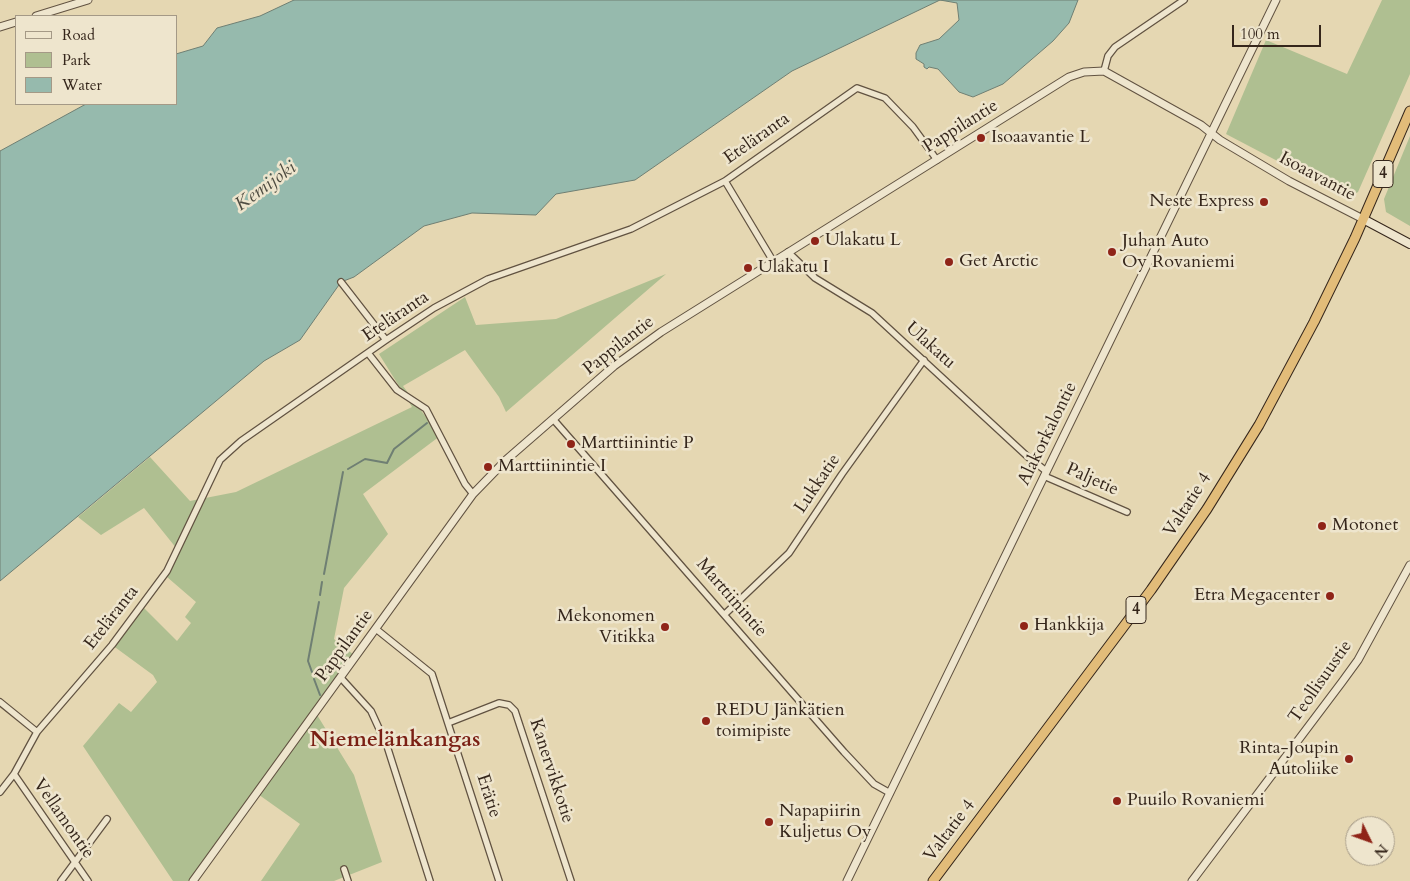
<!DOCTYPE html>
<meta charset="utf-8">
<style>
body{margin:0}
#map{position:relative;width:1410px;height:881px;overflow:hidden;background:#e5d7b2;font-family:Cardo,serif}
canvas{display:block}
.legend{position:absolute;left:15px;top:15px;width:162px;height:90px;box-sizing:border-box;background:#eee5cd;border:1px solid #a49986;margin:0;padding:6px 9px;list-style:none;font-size:15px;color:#35261b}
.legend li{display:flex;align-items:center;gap:10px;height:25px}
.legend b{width:25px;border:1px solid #a49986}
.north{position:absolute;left:1345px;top:816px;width:50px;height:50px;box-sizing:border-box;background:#eee5cd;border:1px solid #a49986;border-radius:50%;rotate:132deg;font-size:14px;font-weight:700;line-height:20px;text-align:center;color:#35261b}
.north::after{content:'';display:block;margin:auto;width:18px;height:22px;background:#8f2418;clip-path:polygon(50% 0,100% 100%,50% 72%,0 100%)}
.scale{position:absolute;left:1232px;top:25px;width:89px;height:22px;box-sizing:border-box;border:2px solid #35261b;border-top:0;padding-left:6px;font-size:15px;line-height:18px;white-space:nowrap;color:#35261b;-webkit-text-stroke:4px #eee5cd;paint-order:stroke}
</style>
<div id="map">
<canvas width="1410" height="881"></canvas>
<ul class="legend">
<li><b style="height:6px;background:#eee5cd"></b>Road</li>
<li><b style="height:14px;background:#afbf91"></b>Park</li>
<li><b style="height:14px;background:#96baad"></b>Water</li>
</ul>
<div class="north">N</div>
<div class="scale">100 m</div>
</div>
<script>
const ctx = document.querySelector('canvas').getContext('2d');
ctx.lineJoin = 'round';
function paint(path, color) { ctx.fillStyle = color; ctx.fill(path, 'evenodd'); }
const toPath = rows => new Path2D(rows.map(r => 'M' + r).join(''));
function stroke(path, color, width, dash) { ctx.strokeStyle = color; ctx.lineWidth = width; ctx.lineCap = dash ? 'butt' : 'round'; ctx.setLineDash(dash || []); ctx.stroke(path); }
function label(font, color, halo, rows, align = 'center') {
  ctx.font = font + ' Cardo,serif'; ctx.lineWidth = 5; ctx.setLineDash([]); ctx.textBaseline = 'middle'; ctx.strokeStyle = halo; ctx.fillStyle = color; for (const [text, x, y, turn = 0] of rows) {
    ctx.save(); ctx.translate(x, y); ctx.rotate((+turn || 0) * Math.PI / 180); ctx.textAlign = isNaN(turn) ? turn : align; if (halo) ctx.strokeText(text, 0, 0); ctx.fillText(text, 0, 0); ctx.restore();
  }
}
paint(toPath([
 [1382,0,1410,0,1410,74,1358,192,1348,198,1226,134,1266,40,1347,74],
 [1410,136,1410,226,1386,212,1384,199],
 [666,274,506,412,499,397,465,350,403,386,440,436,363,494,388,534,344,588,334,639,354,655,314,710,354,775,382,862,334,881,261,881,300,824,255,792,191,881,173,881,83,746,119,703,131,712,157,682,153,675,112,645,142,606,177,641,191,623,185,617,196,602,167,577,177,549,144,508,101,535,78,517,150,457,190,501,236,492,412,407,379,354,465,297,476,325,556,319]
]), '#afbf91');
const water = toPath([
 [294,0,1078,0,1069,23,1053,41,1003,84,973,97,959,92,938,69,929,67,927,69,924,67,924,64,916,59,916,53,920,45,939,39,959,20,957,3,940,0,792,71,635,180,556,194,536,215,472,213,424,226,354,277,341,282,300,340,264,361,0,581,0,151,86,104,176,104,176,54,203,46,217,28,260,16,294,0]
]);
paint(water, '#96baad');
stroke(water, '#6f7f73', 1);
stroke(toPath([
 [348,469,365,459,387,463,394,449,427,423],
 [324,574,343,472],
 [320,595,322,582],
 [312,672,308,661,319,602],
 [314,679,320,695]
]), '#6f7f73', 2);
const minor = toPath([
 [1104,71,1108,56,1115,47,1184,0],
 [725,181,773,261],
 [788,252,815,278,872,313,1028,457,1046,471],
 [341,282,386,340],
 [368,353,397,390,426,409,465,484,473,494],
 [553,419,844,752,874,784,890,793],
 [1044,476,1127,512],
 [725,614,789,553,842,474,924,360],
 [376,629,432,674,499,881],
 [341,678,371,711,387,746,430,881],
 [0,702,37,732],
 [448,723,499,703,509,705,515,711,571,881],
 [14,774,88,881],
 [0,792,14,774,37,732,112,645,167,571,220,460,241,441,386,340,434,308,488,279,631,229,725,181,857,88,885,98,913,127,937,160],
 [344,869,348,881],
 [61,881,107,819]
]);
const tertiary = toPath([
 [36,16,88,0],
 [0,27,16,22],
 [193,881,473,494,506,460,614,366,661,332,1069,77,1084,72,1104,71,1201,125,1220,140,1289,181,1363,219],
 [847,881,1276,0],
 [1192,881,1342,682,1358,660,1410,565]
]);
const secondary = toPath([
 [1363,219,1410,244]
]);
const trunk = toPath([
 [933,881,1151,590,1207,509,1259,425,1314,322,1355,238,1410,111]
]);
stroke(minor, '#615241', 8);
stroke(tertiary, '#615241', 9);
stroke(secondary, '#35261b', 10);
stroke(trunk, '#35261b', 11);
stroke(minor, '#eee5cd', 5.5);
stroke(tertiary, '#eee5cd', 7);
stroke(secondary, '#eee5cd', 8);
stroke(trunk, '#e2bc79', 9);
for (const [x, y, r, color] of [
 [981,138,5,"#8f2418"],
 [1264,202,5,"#8f2418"],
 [815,241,5,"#8f2418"],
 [1112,252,5,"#8f2418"],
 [949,262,5,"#8f2418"],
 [748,268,5,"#8f2418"],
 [571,444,5,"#8f2418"],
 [488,467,5,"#8f2418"],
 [1322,526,5,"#8f2418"],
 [1330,596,5,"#8f2418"],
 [1024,626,5,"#8f2418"],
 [665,627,5,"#8f2418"],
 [706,721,5,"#8f2418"],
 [1349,759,5,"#8f2418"],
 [1117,801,5,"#8f2418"],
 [769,822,5,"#8f2418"]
]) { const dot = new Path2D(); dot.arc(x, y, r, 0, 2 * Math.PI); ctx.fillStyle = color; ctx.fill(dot); stroke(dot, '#eee5cd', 2); }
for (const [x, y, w] of [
 [1383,174,20],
 [1136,610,20]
]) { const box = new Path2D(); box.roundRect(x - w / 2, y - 13.5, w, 27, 4); ctx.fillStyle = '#eee5cd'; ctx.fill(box); stroke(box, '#35261b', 1); }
label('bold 16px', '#35261b', null, [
 ["4",1383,174],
 ["4",1136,610]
]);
label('18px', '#35261b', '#eee5cd', [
 ["Pappilantie",961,127,-32],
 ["Eteläranta",757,139,-35],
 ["Isoaavantie",1317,177,28],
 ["Eteläranta",396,317,-34],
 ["Pappilantie",619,346,-38],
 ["Ulakatu",930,346,42],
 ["Alakorkalontie",1048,434,-64],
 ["Paljetie",1092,480,24],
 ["Lukkatie",818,484,-56],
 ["Valtatie 4",1188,505,-57],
 ["Marttiinintie",731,598,49],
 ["Eteläranta",112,618,-52],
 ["Pappilantie",345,646,-54],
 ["Teollisuustie",1321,682,-55],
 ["Kanervikkotie",551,771,72],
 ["Erätie",488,796,72],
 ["Vellamontie",63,819,55],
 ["Valtatie 4",950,831,-53]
]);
label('18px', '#35261b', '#eee5cd', [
 ["Isoaavantie L",991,138],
 ["Neste Express",1254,202,"right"],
 ["Ulakatu L",825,241],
 ["Juhan Auto",1122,242],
 ["Oy Rovaniemi",1122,263],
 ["Get Arctic",959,262],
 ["Ulakatu I",758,268],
 ["Marttiinintie P",581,444],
 ["Marttiinintie I",498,467],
 ["Motonet",1332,526],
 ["Etra Megacenter",1320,596,"right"],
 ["Mekonomen",655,617,"right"],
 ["Vitikka",655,638,"right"],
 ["Hankkija",1034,626],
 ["REDU Jänkätien",716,711],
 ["toimipiste",716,732],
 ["Rinta-Joupin",1339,749,"right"],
 ["Autoliike",1339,770,"right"],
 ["Puuilo Rovaniemi",1127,801],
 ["Napapiirin",779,812],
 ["Kuljetus Oy",779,833]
], 'left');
label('italic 19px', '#4d4b40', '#eee5cd', [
 ["Kemijoki",266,187,-36]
]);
label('bold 22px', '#7a1f14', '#eee5cd', [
 ["Niemelänkangas",395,741]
]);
</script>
